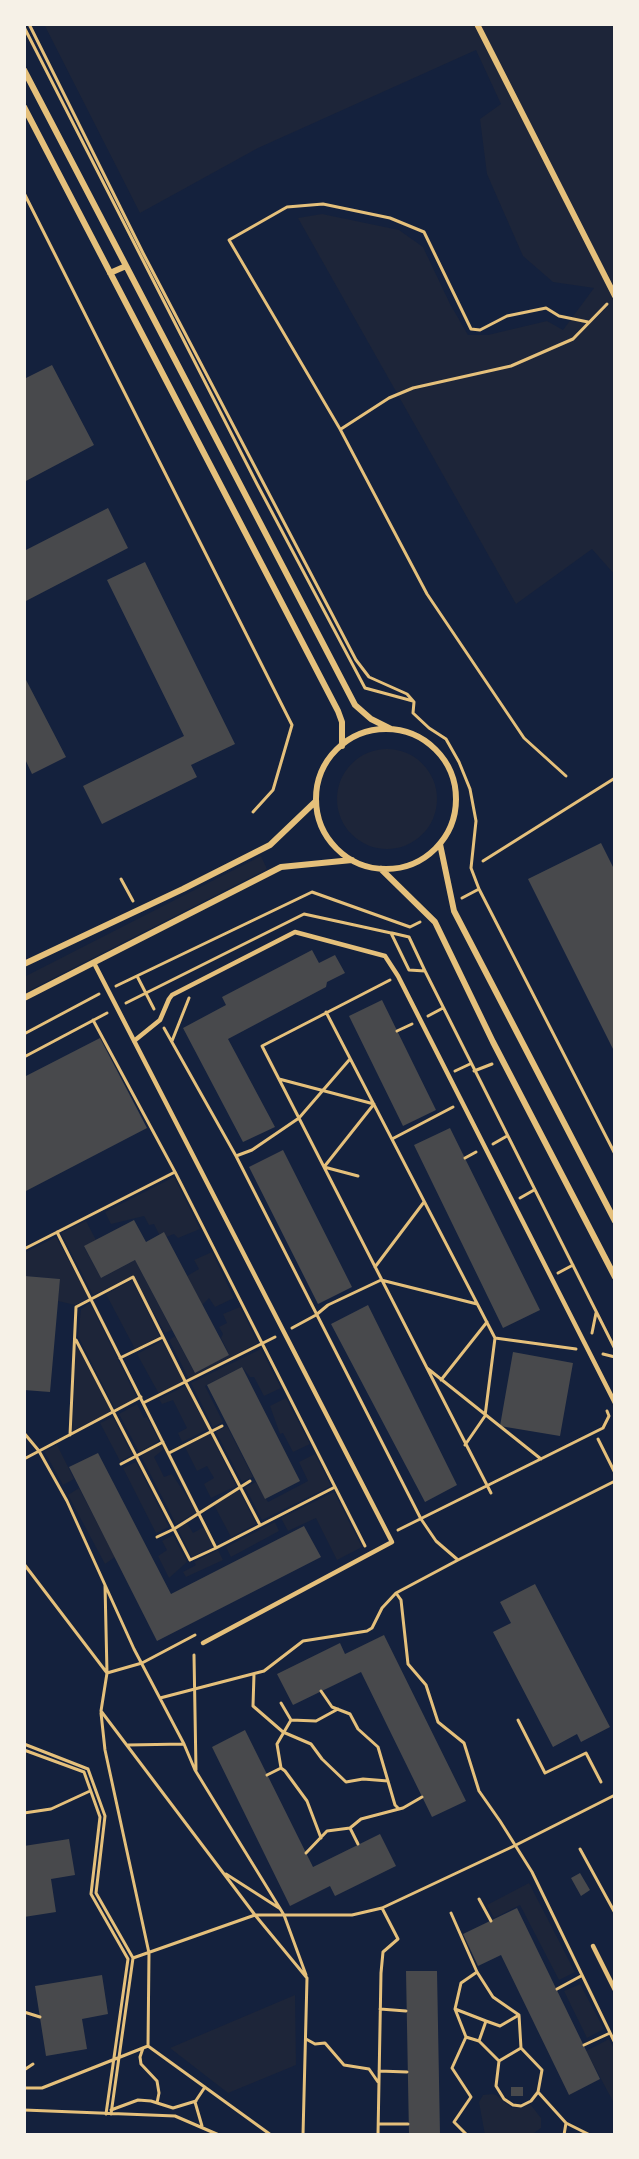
<!DOCTYPE html>
<style>
body{margin:0}
#map{position:relative;width:639px;height:2159px;overflow:hidden;background:#14213d;font-family:"Roboto Condensed",sans-serif}
canvas{display:block}
.frame{position:absolute;inset:0;border:26px solid #f6f1e7;pointer-events:none}
</style>
<div id="map">
<canvas width="639" height="2159"></canvas>
<div class="frame"></div>
</div>
<script>
const ctx = document.querySelector('canvas').getContext('2d');
ctx.lineJoin = 'round';
function paint(path, color) { ctx.fillStyle = color; ctx.fill(path, 'evenodd'); }
const toPath = rows => new Path2D(rows.map(r => 'M' + r).join(''));
function stroke(path, color, width, dash) { ctx.strokeStyle = color; ctx.lineWidth = width; ctx.lineCap = dash ? 'butt' : 'round'; ctx.setLineDash(dash || []); ctx.stroke(path); }
paint(toPath([
 [44,24,615,24,615,575,592,549,516,604,298,218,322,214,399,230,423,247,450,304,468,335,488,335,547,321,563,330,594,288,553,282,523,256,487,174,480,119,501,104,476,50,258,148,140,213],
 '337 799a50 50 0 1 1 100 0a50 50 0 1 1-100 0Z',
 [261,856,267,869,24,993,24,977],
 [174,1177,200,1229,178,1238,174,1234,166,1237,164,1233,159,1234,154,1224,149,1225,144,1216,111,1224,105,1212],
 [86,1221,96,1240,84,1247,101,1278,135,1260,172,1330,165,1333,133,1276,93,1295,61,1233],
 [56,1237,89,1298,75,1305,58,1301,60,1279,26,1276,24,1291,24,1253],
 [212,1252,234,1298,215,1307,209,1298,202,1305,187,1276,199,1269,194,1260],
 [132,1280,160,1337,135,1349,106,1294],
 [90,1303,137,1398,115,1409,78,1336,81,1309],
 [240,1307,258,1343,189,1379,169,1340,175,1336,195,1373,229,1354,221,1338,223,1334,219,1327,227,1323,223,1314],
 [162,1341,184,1382,159,1394,137,1354],
 [76,1344,112,1411,72,1431],
 [261,1349,281,1388,264,1396,254,1377,250,1377,242,1367,205,1386,223,1422,213,1427,191,1383],
 [185,1386,208,1429,182,1442,178,1433,187,1428,173,1400,162,1404,159,1399],
 [286,1398,310,1444,293,1452,283,1433,280,1434,270,1406],
 [137,1404,144,1418,147,1417,159,1441,139,1452,119,1414],
 [113,1417,132,1455,120,1461,100,1423],
 [227,1426,253,1477,242,1482,216,1432],
 [210,1433,236,1486,211,1498,204,1484,214,1478,207,1466,197,1471,185,1447],
 [161,1444,164,1449,154,1457,164,1477,172,1474,197,1512,176,1524,141,1456],
 [57,1445,74,1479,63,1485,44,1451],
 [315,1454,331,1486,262,1520,245,1487,256,1482,268,1502,308,1481,299,1462],
 [136,1462,169,1527,156,1533,123,1468],
 [79,1488,115,1557,105,1564,68,1495],
 [239,1490,256,1524,231,1537,213,1503],
 [334,1492,362,1547,337,1560,316,1518,288,1531,281,1518],
 [275,1522,279,1531,231,1557,226,1547],
 [187,1523,193,1533,204,1527,214,1546,192,1557,177,1528],
 [173,1535,187,1562,169,1578,158,1556,167,1550,162,1541],
 [218,1550,223,1560,186,1577,183,1572,196,1565,194,1562],
 [529,1883,575,1972,559,1980,520,1905,494,1918,487,1905],
 [580,1984,604,2029,587,2038,564,1991],
 [295,1995,296,2065,228,2093,170,2048],
 [609,2039,615,2051,615,2105,586,2051],
 [492,2094,496,2095,512,2108,530,2104,541,2118,541,2128,531,2135,485,2135,479,2102,483,2095]
]), '#1d2539');
paint(toPath([
 [52,365,94,445,24,482,24,379],
 [108,508,128,548,24,602,24,551],
 [145,562,235,744,191,765,197,777,102,824,83,786,184,736,107,580],
 [24,676,66,757,32,774,24,757],
 [601,843,615,871,615,1053,528,879],
 [312,950,319,963,335,955,345,973,327,982,326,987,228,1039,275,1127,243,1142,183,1028,226,1005,222,997],
 [382,1000,436,1110,403,1126,349,1016],
 [100,1038,147,1128,24,1192,24,1077],
 [450,1128,540,1310,503,1328,414,1145],
 [283,1150,352,1287,318,1304,249,1167],
 [134,1220,146,1242,164,1232,229,1355,195,1373,135,1260,101,1278,84,1246],
 [25,1276,60,1279,50,1392,24,1390],
 [368,1305,457,1485,425,1502,331,1324],
 [513,1352,573,1363,560,1436,500,1426],
 [242,1367,300,1481,265,1499,207,1385],
 [98,1453,171,1594,304,1526,321,1557,157,1641,69,1467],
 [535,1584,610,1727,581,1742,577,1734,553,1747,493,1632,511,1623,500,1602],
 [384,1635,466,1801,432,1817,361,1672,293,1705,277,1674,340,1643,345,1654],
 [245,1730,313,1867,380,1834,396,1866,335,1896,330,1886,290,1906,212,1747],
 [69,1839,75,1875,51,1879,56,1912,24,1917,24,1846],
 [580,1873,590,1890,581,1896,571,1878],
 [517,1908,600,2079,569,2095,501,1955,478,1966,463,1934],
 [406,1971,437,1971,440,2135,409,2135],
 [102,1975,108,2014,82,2019,87,2049,46,2056,35,1986],
 [511,2087,523,2087,523,2096,511,2096]
]), '#48494c');
stroke(toPath([
 [29,24,143,253,356,660,369,677,407,694,414,702,413,713,429,728,446,739,459,762,470,789,476,821,471,868,479,889],
 [24,27,257,484,365,688,413,701],
 [24,193,292,725,273,790,253,812],
 [341,429,389,398,413,388,511,366,573,339,607,304],
 [566,776,524,738,427,594,340,429,229,240,287,207,323,204,390,218,424,232,471,329,480,330,507,316,546,308,559,316,588,322],
 [483,861,615,778],
 [121,879,133,901],
 [462,898,479,889,615,1154],
 [392,933,409,937,425,971],
 [137,976,154,1009],
 [390,980,262,1046,491,1493],
 [116,986,312,892,410,927,420,922],
 [126,1003,304,914,391,933,409,970,425,971,615,1349],
 [326,1012,495,1338,485,1416,465,1445],
 [428,1016,443,1008],
 [93,1020,175,1172,365,1546],
 [164,1028,236,1156,421,1519,436,1541,458,1560,615,1481],
 [397,1031,412,1024],
 [24,1034,99,994],
 [172,1041,189,998],
 [24,1057,107,1013],
 [455,1071,470,1064],
 [474,1071,492,1064],
 [279,1079,374,1104,324,1167,358,1176],
 [392,1139,453,1107],
 [493,1144,507,1136],
 [236,1156,252,1150,299,1118,350,1059],
 [465,1158,476,1152],
 [520,1198,534,1190],
 [57,1232,216,1548,335,1487],
 [24,1249,175,1172],
 [375,1267,424,1202],
 [558,1273,573,1265],
 [292,1328,316,1315,328,1305,381,1280,477,1304],
 [592,1333,596,1313],
 [495,1338,576,1349],
 [76,1340,190,1560,216,1548],
 [603,1354,615,1357],
 [120,1358,163,1337],
 [427,1368,541,1459],
 [441,1380,487,1322],
 [143,1403,275,1337],
 [24,1433,39,1451,67,1501,134,1649,184,1744,195,1770,284,1915,306,1975],
 [70,1435,76,1307,133,1277,186,1383,260,1525],
 [598,1439,615,1473],
 [169,1453,222,1426],
 [24,1459,141,1397],
 [121,1464,163,1442],
 [398,1530,603,1428,609,1416,607,1411],
 [157,1537,174,1529,250,1481],
 [458,1560,396,1593,401,1600,408,1664,426,1685,438,1722,464,1743,479,1791,500,1821,532,1872,615,2043],
 [24,1564,107,1673,101,1711,255,1915,307,1978,303,2135],
 [105,1585,107,1673,142,1663,195,1635],
 [194,1655,196,1770],
 [254,1674,253,1706,283,1732,311,1744,322,1759,346,1782,363,1779,388,1781],
 [321,1691,332,1707,350,1714,358,1729,378,1747,395,1805,399,1809,403,1808,422,1797],
 [160,1698,264,1671,303,1641,367,1631,372,1628,382,1608,396,1593],
 [281,1703,291,1720,316,1721,338,1709],
 [101,1713,105,1750,149,1953,148,2046,271,2135],
 [518,1720,545,1773,586,1753,601,1782],
 [24,1744,88,1769,105,1816,96,1893,133,1958,111,2114],
 [128,1745,184,1744],
 [24,1750,84,1772,100,1817,91,1894,128,1959,106,2114],
 [281,1768,277,1744,291,1720],
 [267,1775,281,1768,285,1771,307,1801,321,1838],
 [24,1813,51,1809,90,1791],
 [358,1844,350,1828,361,1819,399,1809],
 [580,1849,615,1913],
 [306,1853,327,1831,350,1828],
 [226,1874,279,1908],
 [479,1899,491,1921],
 [451,1913,477,1972,493,1997,519,2015,521,2048,542,2070,538,2092,566,2123,590,2135],
 [133,1958,255,1915,352,1915,382,1908,514,1846,615,1795],
 [557,1989,581,1976],
 [380,2009,406,2011],
 [455,2009,486,2021,479,2041],
 [24,2012,40,2017],
 [486,2021,500,2026,519,2015],
 [466,2037,479,2041,499,2061],
 [306,2039,315,2044,325,2043,344,2065,369,2069,378,2082],
 [584,2045,610,2033],
 [143,2048,140,2057,141,2064,157,2081,159,2093,157,2103],
 [521,2048,499,2061,496,2086,504,2099,513,2105,521,2106,531,2101,538,2092],
 [24,2070,33,2064],
 [379,2071,407,2072],
 [24,2088,42,2088,148,2046],
 [24,2110,175,2116,219,2135],
 [111,2110,138,2100,151,2101,173,2108,196,2101],
 [379,2124,408,2124],
 [202,2126,195,2102,205,2087],
 [378,2135,381,1973,383,1952,398,1939,382,1908],
 [467,2135,454,2122,471,2097,452,2068,466,2037,455,2009,461,1983,477,1972],
 [564,2135,566,2123]
]), '#e5c07b', 3);
stroke(toPath([
 [94,963,392,1542,203,1643],
 [134,1041,160,1020,169,999,172,995,295,932,385,956,398,976,615,1403],
 [593,1946,615,1990]
]), '#e5c07b', 4.5);
stroke(toPath([
 [477,24,615,296],
 [24,70,355,705,371,719,391,729],
 [24,107,338,711,342,722,342,746],
 [110,273,126,266],
 '316 799a70 70 0 1 1 140 0a70 70 0 1 1-140 0Z',
 [440,844,454,911,615,1221],
 [381,869,435,922,493,1042,615,1277],
 [24,964,183,889,270,845,316,801],
 [24,998,281,867,352,860]
]), '#e5c07b', 6);
</script>
